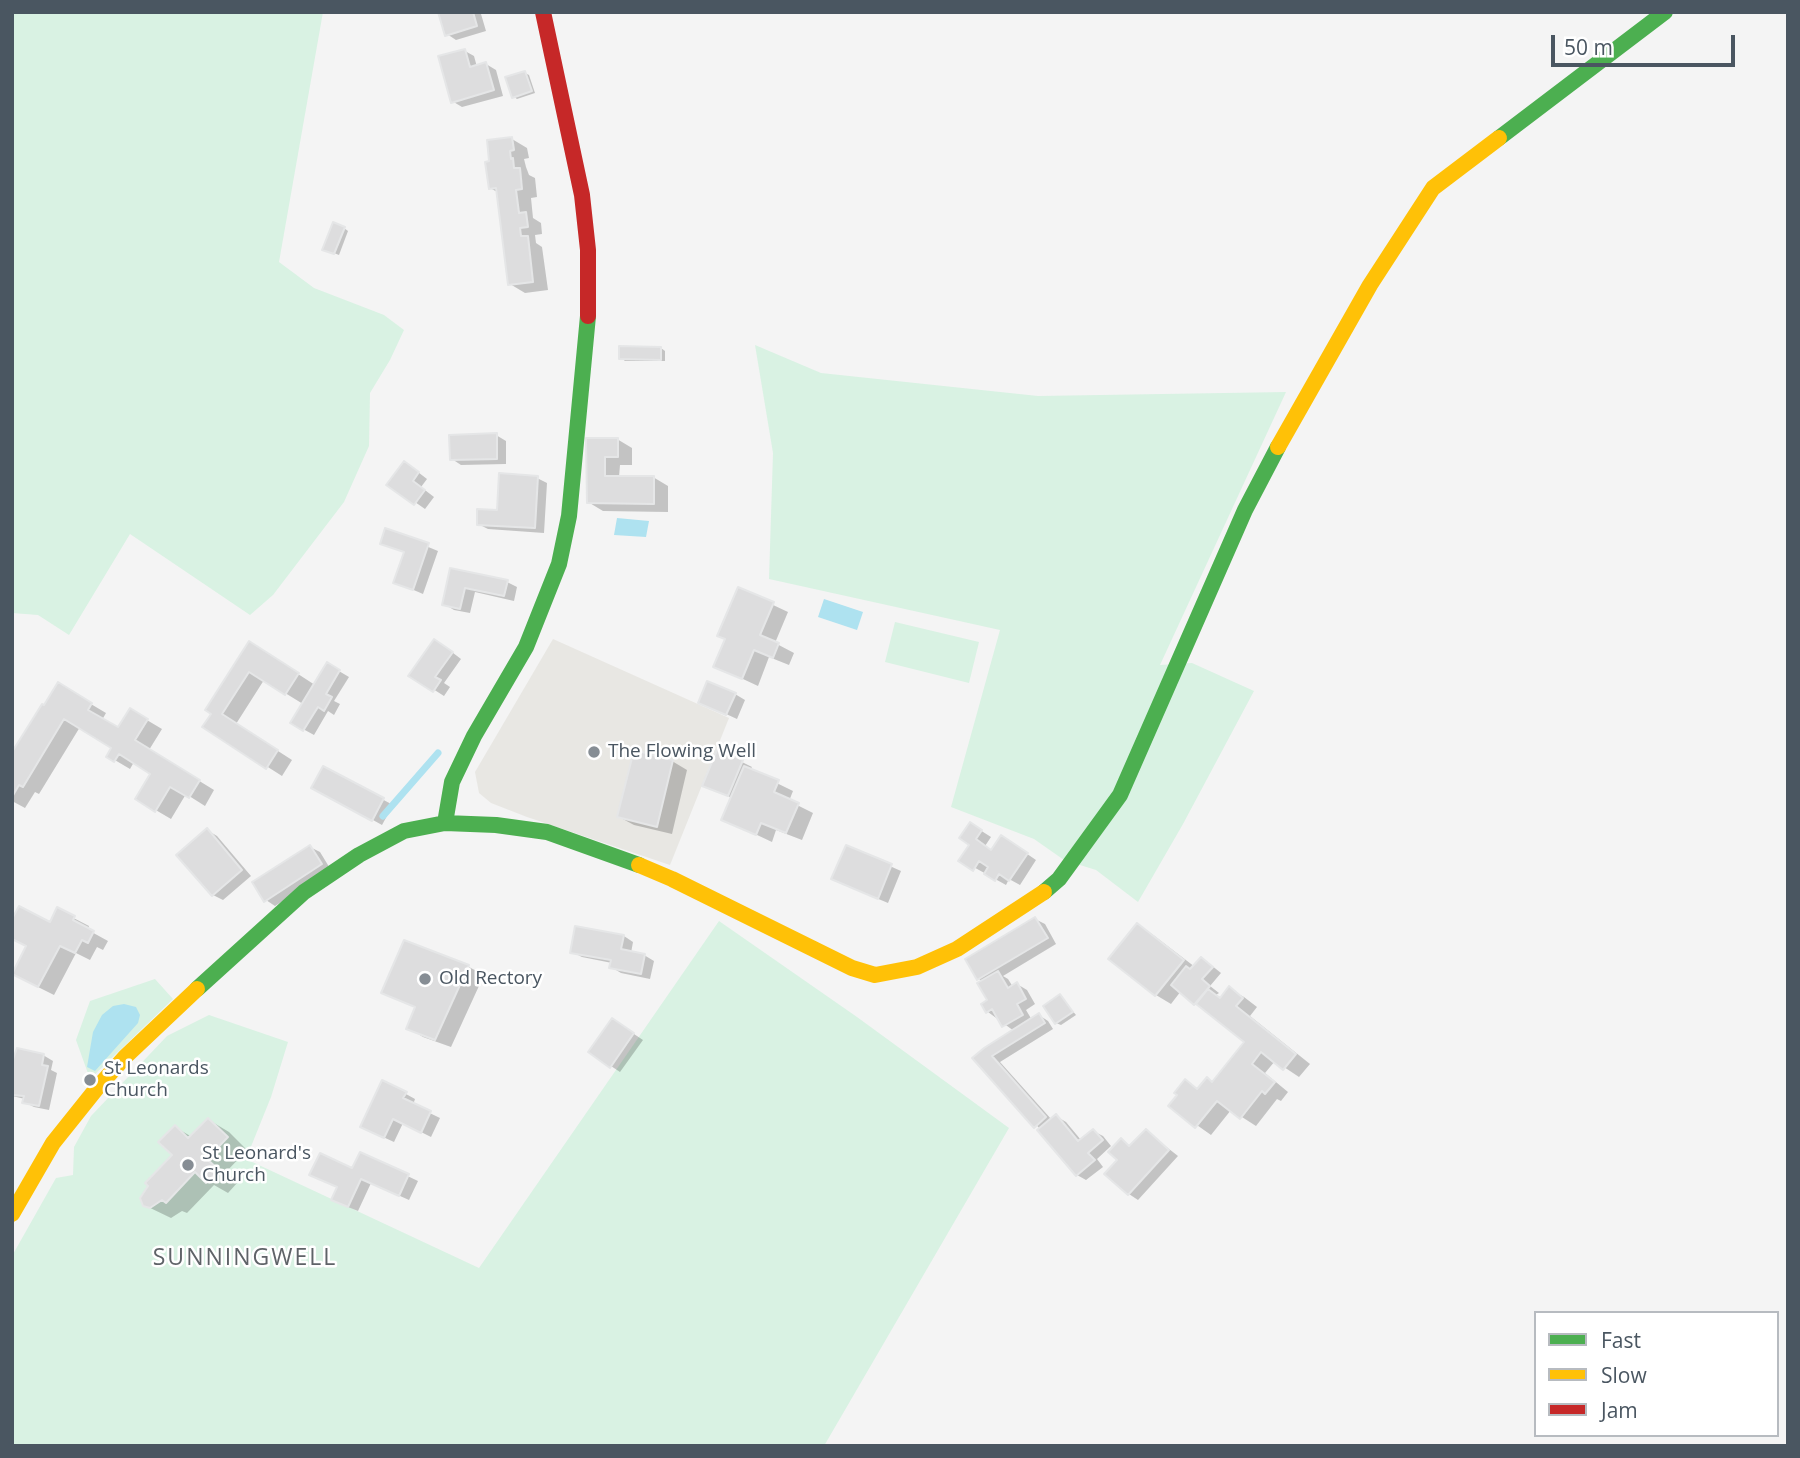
<!DOCTYPE html>
<style>
body{margin:0}
#map{position:relative;width:1800px;height:1458px;overflow:hidden;background:#f4f4f4;font-family:"Open Sans",sans-serif}
canvas{display:block}
.frame{position:absolute;inset:0;border:14px solid #4a5661;pointer-events:none}
.legend{position:absolute;left:1534px;top:1311px;width:245px;height:126px;box-sizing:border-box;background:#fff;border:2px solid #b7bbc0;margin:0;padding:9px 12px;list-style:none;font-size:21px;color:#4a5661}
.legend li{display:flex;align-items:center;gap:14px;height:35px}
.legend b{width:35px;border:2px solid #b7bbc0}
.scale{position:absolute;left:1551px;top:35px;width:184px;height:32px;box-sizing:border-box;border:4px solid #4a5661;border-top:0;padding-left:9px;font-size:21px;line-height:24px;white-space:nowrap;color:#4a5661;-webkit-text-stroke:5px #fff;paint-order:stroke}
</style>
<div id="map">
<canvas width="1800" height="1458"></canvas>
<div class="frame"></div>
<ul class="legend">
<li><b style="height:9px;background:#4caf50"></b>Fast</li>
<li><b style="height:9px;background:#ffc107"></b>Slow</li>
<li><b style="height:9px;background:#c62828"></b>Jam</li>
</ul>
<div class="scale">50 m</div>
</div>
<script>
const ctx = document.querySelector('canvas').getContext('2d');
ctx.lineJoin = 'round';
function paint(path, color) { ctx.fillStyle = color; ctx.fill(path, 'evenodd'); }
const toPath = rows => new Path2D(rows.map(r => 'M' + r).join(''));
function stroke(path, color, width, dash) { ctx.strokeStyle = color; ctx.lineWidth = width; ctx.lineCap = dash ? 'butt' : 'round'; ctx.setLineDash(dash || []); ctx.stroke(path); }
function label(font, color, halo, rows, align = 'center') {
  ctx.font = font + ' "Open Sans",sans-serif'; ctx.lineWidth = 5; ctx.setLineDash([]); ctx.textBaseline = 'middle'; ctx.strokeStyle = halo; ctx.fillStyle = color; for (const [text, x, y, turn = 0] of rows) {
    ctx.save(); ctx.translate(x, y); ctx.rotate((+turn || 0) * Math.PI / 180); ctx.textAlign = isNaN(turn) ? turn : align; if (halo) ctx.strokeText(text, 0, 0); ctx.fillText(text, 0, 0); ctx.restore();
  }
}
paint(toPath([
 [553,639,729,718,670,865,527,817,491,803,479,793,475,772]
]), '#e8e7e3');
paint(toPath([
 [12,12,323,12,279,262,314,288,384,315,404,330,390,360,370,393,369,446,344,502,273,595,250,615,130,534,69,635,38,615,12,613],
 [755,345,821,373,1038,396,1286,392,1160,665,1192,663,1254,691,1183,824,1138,902,1096,870,1064,860,1034,839,951,807,1000,630,769,579,773,453],
 [895,622,979,642,969,683,885,662],
 [719,921,857,1017,1009,1128,824,1446,12,1446,12,1256,56,1178,73,1175,74,1147,91,1116,167,1036,209,1015,288,1042,271,1097,246,1159,479,1268],
 [155,979,173,999,90,1079,76,1040,90,1001]
]), '#d9f2e3');
paint(toPath([
 [617,518,649,521,646,537,614,535],
 [824,599,863,612,857,630,818,617],
 [124,1004,136,1007,140,1015,138,1023,95,1071,87,1067,93,1032,102,1015,113,1006]
]), '#aee2f0');
paint(toPath([
 [440,12,487,12,481,14,486,31,456,40,447,34],
 [465,51,474,56,477,67,486,64,496,70,503,96,462,107,452,101],
 [525,73,529,75,535,93,517,99,513,96],
 [512,139,527,148,529,158,524,159,526,167,529,175,535,178,537,197,531,198,533,218,541,223,542,234,535,235,536,243,542,247,548,290,525,293,510,284,499,193,490,188],
 [344,228,348,231,339,255,329,251],
 [661,348,665,351,665,361,625,361,621,358],
 [496,435,506,441,506,464,461,465,452,459],
 [617,439,632,448,632,465,620,465,619,477,653,477,668,486,668,512,603,511,588,502,588,440],
 [414,469,427,479,421,487,434,497,425,509,389,484],
 [537,478,547,483,544,533,488,529,478,524,498,512],
 [387,530,438,551,423,594,395,582,406,553,382,543],
 [452,570,507,582,517,587,514,601,475,592,470,613,454,610,444,604],
 [739,589,788,612,775,643,794,653,789,665,769,657,758,686,715,666,727,639],
 [444,646,461,659,444,683,450,687,444,696,411,675],
 [264,652,315,685,327,664,349,677,334,701,340,704,334,715,328,711,314,735,292,723,303,704,264,680,236,724,292,760,282,776,205,727],
 [59,685,106,713,102,720,118,729,130,710,162,729,149,750,214,790,205,806,186,794,171,819,137,799,153,773,134,762,130,769,108,756,114,748,80,727,39,794,35,792,25,808,12,801,12,755],
 [735,694,745,700,737,719,700,702],
 [672,761,687,770,672,834,634,825,619,817],
 [742,762,752,767,750,770,793,791,789,801,813,813,802,840,776,830,772,842,723,819,732,798,704,785],
 [324,768,393,805,382,825,313,787],
 [207,830,217,836,251,876,223,900,213,895],
 [980,830,991,837,985,846,993,851,1011,843,1036,860,1020,885,1009,879,1006,885,961,860],
 [310,847,320,852,331,870,275,906,266,900],
 [847,847,901,871,888,903,843,884],
 [58,910,89,926,88,930,108,941,103,950,97,947,90,960,76,953,54,995,28,982],
 [1035,919,1045,924,1056,944,1003,976,1008,979,1013,987,1017,984,1027,990,1035,1004,1026,1010,1032,1020,1039,1015,1048,1021,1053,1029,1000,1062,1052,1120,1056,1116,1066,1122,1081,1140,1093,1131,1103,1136,1111,1146,1097,1159,1103,1167,1086,1180,1077,1175,1040,1129,975,1059,1014,1031,988,1012,989,1001,983,982,979,979],
 [1137,925,1152,934,1195,967,1201,959,1211,965,1221,973,1210,986,1219,993,1216,995,1222,998,1229,989,1244,997,1257,1007,1250,1016,1310,1064,1299,1077,1275,1061,1265,1073,1288,1092,1281,1101,1277,1099,1256,1126,1231,1110,1211,1135,1170,1106,1185,1082,1199,1090,1214,1083,1246,1042,1181,991,1171,1004,1156,995,1111,959],
 [624,936,633,942,631,953,644,955,654,961,650,979,621,973,611,967,612,963,582,957,572,952],
 [405,942,469,967,484,975,451,1047,423,1037,408,1028,417,1008,383,992],
 [1060,996,1076,1015,1061,1025,1056,1023],
 [622,1026,643,1040,620,1072,611,1066],
 [43,1055,53,1061,51,1070,57,1073,49,1110,34,1107,24,1102,25,1099,12,1096,12,1063],
 [406,1094,415,1099,413,1105,440,1118,431,1137,403,1123,394,1142,372,1132],
 [209,1120,229,1132,247,1150,226,1172,238,1182,228,1193,214,1185,187,1213,182,1211,171,1218,144,1205,150,1186,175,1155,175,1127,192,1137],
 [1146,1131,1178,1156,1138,1200,1129,1194,1120,1160,1121,1141,1131,1147],
 [361,1154,418,1181,409,1200,371,1183,358,1211,343,1205,353,1170]
]), '#0003');
stroke(toPath([
 [383,816,438,753]
]), '#aee2f0', 7);
const building = toPath([
 [438,12,473,12,477,26,445,36,438,12],
 [465,49,470,67,486,62,494,90,451,103,438,56,465,49],
 [525,71,532,91,512,98,505,77,525,71],
 [512,137,514,150,510,151,511,159,513,158,514,168,520,168,522,189,516,190,519,213,526,212,528,227,520,228,521,236,528,236,533,282,508,285,496,188,489,189,485,162,489,161,487,140,512,137],
 [333,222,345,227,334,254,322,250,333,222],
 [619,346,661,347,661,360,619,359,619,346],
 [497,433,497,459,450,460,449,435,497,433],
 [586,438,618,438,618,457,605,457,605,476,654,476,654,504,587,503,586,438],
 [404,461,419,472,413,481,425,490,414,505,386,485,404,461],
 [499,473,538,476,535,528,477,525,477,509,497,510,499,473],
 [385,528,429,543,413,590,393,583,404,552,380,544,385,528],
 [450,568,508,580,504,596,465,588,460,609,442,605,450,568],
 [738,587,774,602,760,635,779,643,773,658,754,650,742,679,713,667,725,639,717,636,738,587],
 [434,639,453,652,435,677,441,680,433,692,408,676,434,639],
 [249,641,299,673,285,695,249,672,222,714,278,750,266,769,202,727,211,714,205,710,249,641],
 [327,662,340,670,326,694,332,697,324,711,318,707,303,731,290,723,327,662],
 [707,681,736,693,726,715,698,703,707,681],
 [58,682,92,703,88,710,118,727,130,708,148,719,135,740,200,780,189,798,170,787,155,812,135,799,150,774,119,754,114,762,106,757,111,748,64,719,23,787,19,785,12,797,12,752,42,704,44,705,58,682],
 [634,750,673,760,657,827,617,817,634,750],
 [717,750,743,760,728,796,702,786,717,750],
 [323,766,384,798,372,821,311,788,323,766],
 [744,766,779,780,774,792,799,803,786,833,761,823,756,835,721,820,744,766],
 [970,822,982,830,976,839,991,850,1001,835,1028,853,1009,881,999,874,995,881,984,874,988,867,979,861,973,871,958,861,969,845,959,838,970,822],
 [207,828,242,870,212,896,176,855,207,828],
 [310,845,322,864,264,902,252,882,310,845],
 [846,845,892,864,878,899,831,879,846,845],
 [19,906,50,922,57,907,75,916,73,920,94,931,88,943,82,940,75,953,60,946,38,987,12,974,26,946,12,939,12,919,19,906],
 [1035,917,1048,938,977,980,965,959,1035,917],
 [1137,923,1184,960,1155,996,1108,959,1137,923],
 [575,926,624,935,621,949,645,954,641,974,609,968,611,960,570,953,575,926],
 [404,940,469,965,435,1040,406,1029,415,1007,381,993,404,940],
 [1201,957,1213,967,1202,979,1210,986,1194,1005,1171,985,1186,966,1190,969,1201,957],
 [998,971,1008,988,1017,982,1026,999,1017,1004,1023,1015,1002,1027,992,1009,986,1013,981,1004,987,1000,977,983,998,971],
 [1229,986,1243,998,1236,1006,1296,1054,1283,1070,1261,1052,1252,1064,1275,1082,1265,1094,1262,1091,1240,1119,1217,1101,1195,1128,1168,1106,1177,1095,1174,1093,1185,1079,1197,1089,1207,1077,1212,1082,1244,1042,1196,1004,1208,989,1220,998,1229,986],
 [1060,994,1073,1012,1055,1024,1043,1006,1060,994],
 [1039,1013,1045,1023,992,1056,1046,1117,1034,1128,972,1058,984,1048,1039,1013],
 [612,1018,634,1033,610,1068,588,1052,612,1018],
 [17,1048,44,1054,42,1065,48,1066,39,1106,22,1103,24,1096,12,1095,12,1062,17,1048],
 [382,1080,407,1092,403,1098,431,1111,421,1133,393,1119,384,1138,360,1127,382,1080],
 [1056,1114,1078,1141,1093,1129,1103,1140,1088,1153,1095,1160,1076,1176,1037,1130,1056,1114],
 [208,1118,228,1137,207,1159,219,1170,206,1183,195,1172,166,1203,162,1200,150,1208,143,1206,140,1198,148,1186,145,1183,172,1155,158,1142,175,1125,188,1138,208,1118],
 [1146,1129,1169,1150,1128,1195,1104,1174,1117,1160,1108,1152,1121,1138,1129,1146,1146,1129],
 [360,1152,409,1174,399,1196,361,1179,348,1207,331,1200,337,1187,309,1175,320,1153,352,1168,360,1152]
]);
paint(building, '#ddddde');
stroke(building, '#e5e6e7', 2);
stroke(toPath([
 [1499,138,1665,12],
 [445,823,452,782,474,736,526,647,559,564,569,516,588,316],
 [1044,892,1059,879,1120,795,1245,510,1278,447],
 [197,989,304,892,359,855,404,831,445,823,496,825,547,832,639,865]
]), '#4caf50', 16);
stroke(toPath([
 [1278,447,1370,285,1433,188,1499,138],
 [639,865,672,879,852,968,875,975,917,967,957,949,1044,892],
 [12,1214,53,1143,97,1088,125,1057,197,989]
]), '#ffc107', 16);
stroke(toPath([
 [543,12,582,195,588,250,588,316]
]), '#c62828', 16);
for (const [x, y, r, color] of [
 [594,752,7,"#868d94"],
 [425,979,7,"#868d94"],
 [90,1080,7,"#868d94"],
 [188,1165,7,"#868d94"]
]) { const dot = new Path2D(); dot.arc(x, y, r, 0, 2 * Math.PI); ctx.fillStyle = color; ctx.fill(dot); stroke(dot, '#fff', 2.5); }
label('19px', '#4a5661', '#fff', [
 ["The Flowing Well",608,752],
 ["Old Rectory",439,979],
 ["St Leonards",104,1069],
 ["Church",104,1091],
 ["St Leonard's",202,1154],
 ["Church",202,1176]
], 'left');
ctx.letterSpacing = '2px';
label('23px', '#5f6368', '#fff', [
 ["SUNNINGWELL",245,1258]
]);
ctx.letterSpacing = '0px';
</script>
